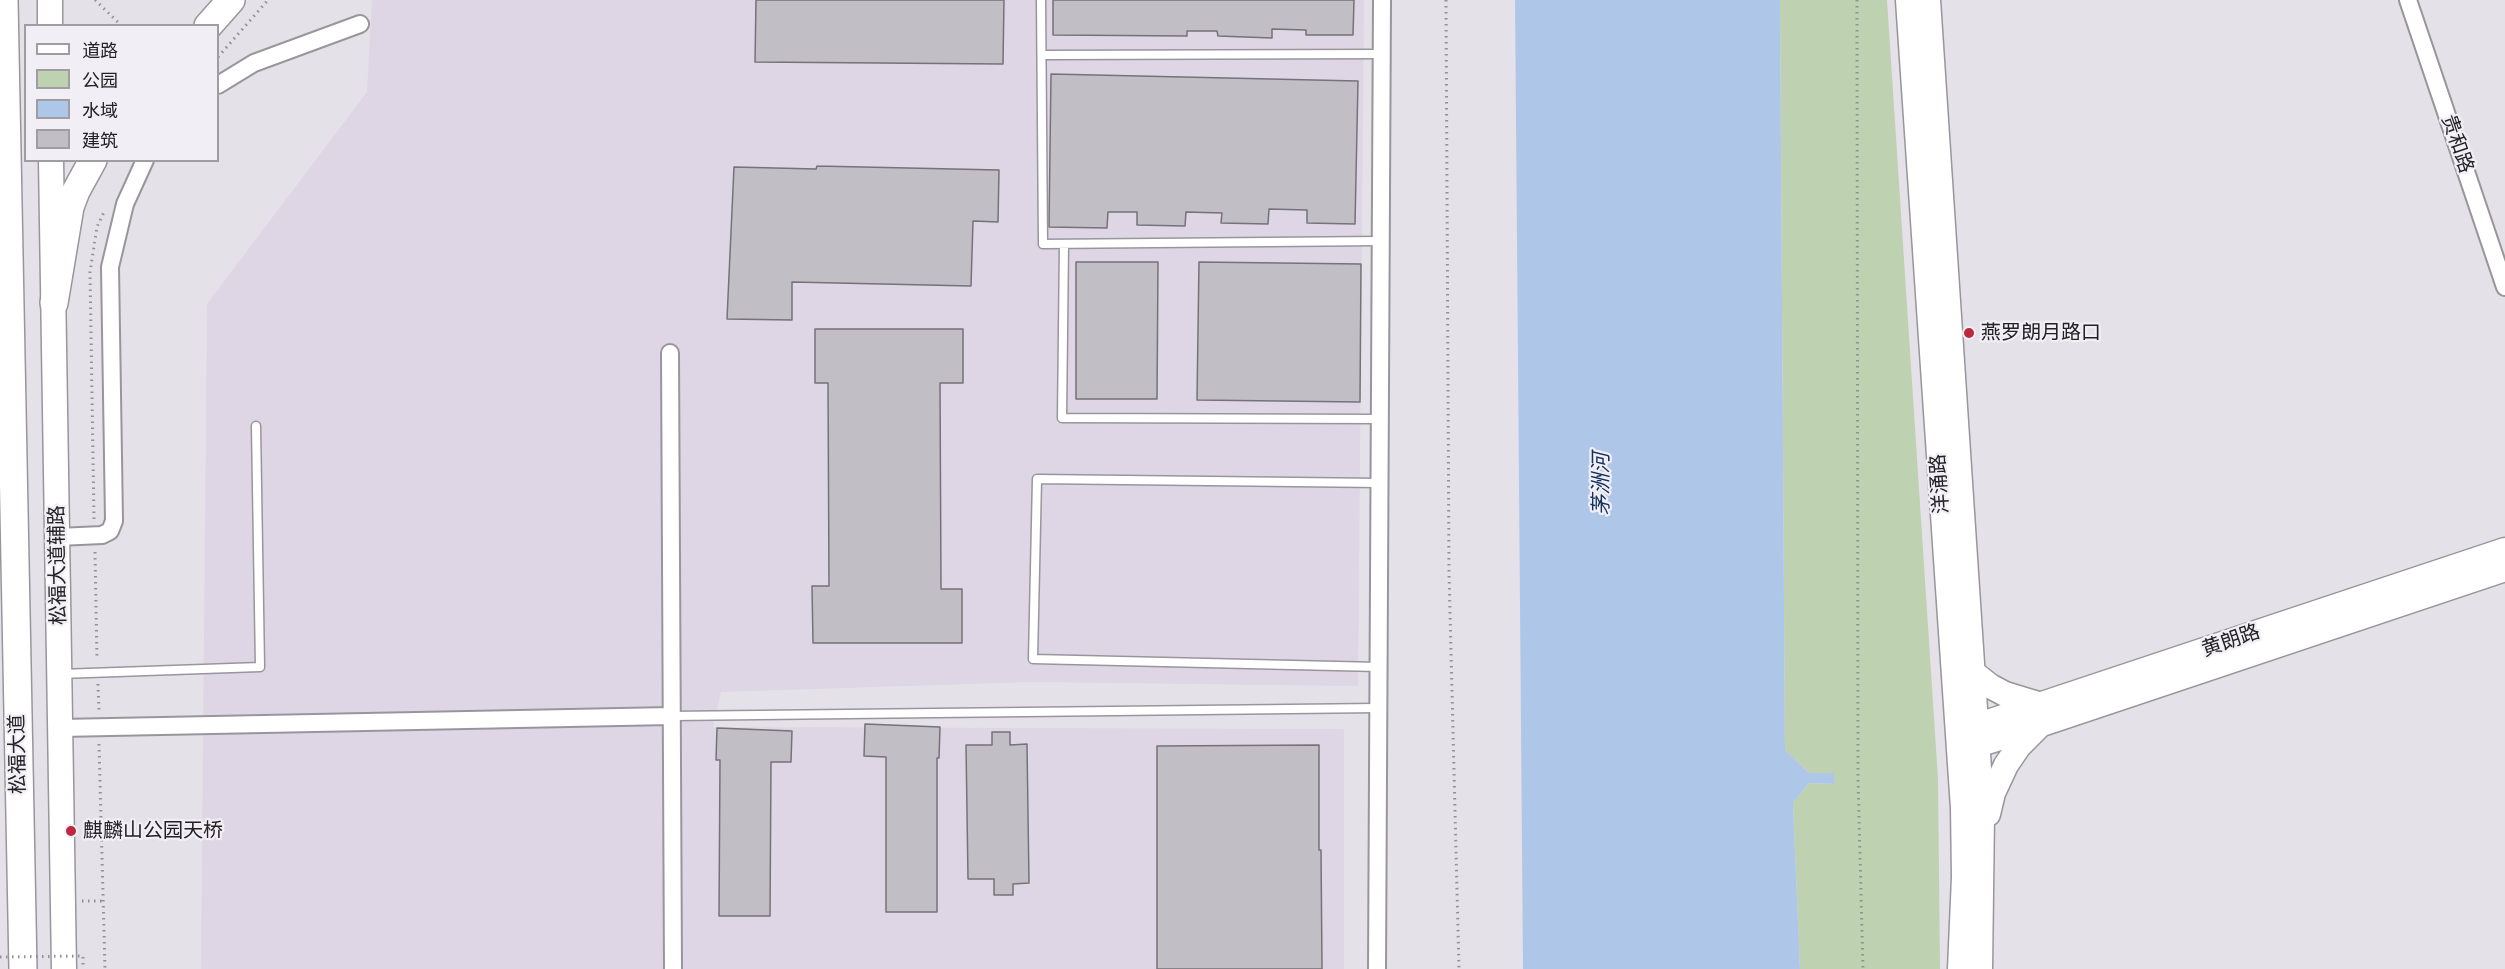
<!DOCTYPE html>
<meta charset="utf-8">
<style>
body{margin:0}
#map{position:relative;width:2505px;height:969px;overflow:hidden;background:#e5e1e8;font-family:Cabin,"Noto Sans SC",sans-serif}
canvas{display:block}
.legend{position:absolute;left:24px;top:24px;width:195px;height:138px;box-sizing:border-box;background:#f2eef6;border:2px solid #9f9ca2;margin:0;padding:8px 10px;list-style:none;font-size:18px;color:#222123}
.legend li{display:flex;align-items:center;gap:12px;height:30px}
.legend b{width:30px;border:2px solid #9f9ca2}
</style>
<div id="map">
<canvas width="2505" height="969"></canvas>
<ul class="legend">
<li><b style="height:8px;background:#fff"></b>道路</li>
<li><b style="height:16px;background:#bed1b0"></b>公园</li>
<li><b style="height:16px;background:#aec7e8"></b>水域</li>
<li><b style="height:16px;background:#c2bec5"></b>建筑</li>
</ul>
</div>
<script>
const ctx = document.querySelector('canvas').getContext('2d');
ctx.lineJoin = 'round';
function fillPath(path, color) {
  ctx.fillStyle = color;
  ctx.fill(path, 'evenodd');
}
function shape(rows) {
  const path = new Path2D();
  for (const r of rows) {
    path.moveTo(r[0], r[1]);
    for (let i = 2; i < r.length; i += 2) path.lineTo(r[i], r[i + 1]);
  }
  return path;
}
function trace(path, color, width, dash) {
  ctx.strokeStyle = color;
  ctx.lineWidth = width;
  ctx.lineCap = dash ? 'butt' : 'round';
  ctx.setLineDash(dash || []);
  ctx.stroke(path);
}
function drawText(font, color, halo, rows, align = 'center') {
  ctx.font = font + ' Cabin,"Noto Sans SC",sans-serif';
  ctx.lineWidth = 4.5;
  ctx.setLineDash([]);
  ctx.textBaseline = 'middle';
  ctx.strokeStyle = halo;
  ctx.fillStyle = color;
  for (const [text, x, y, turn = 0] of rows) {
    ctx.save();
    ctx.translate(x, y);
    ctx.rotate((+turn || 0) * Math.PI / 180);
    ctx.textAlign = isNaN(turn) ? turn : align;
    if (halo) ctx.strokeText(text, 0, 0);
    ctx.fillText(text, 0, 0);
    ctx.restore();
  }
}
const built = shape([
 [372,0,1364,0,1358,686,1031,682,721,692,713,727,1344,729,1344,969,201,969,207,304,367,92]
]);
const green = shape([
 [1780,0,1887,0,1938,779,1940,969,1800,969,1793,803,1809,783,1834,784,1809,773,1785,750]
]);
const water = shape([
 [1515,0,1780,0,1785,750,1809,773,1834,773,1834,784,1809,783,1793,803,1800,969,1523,969]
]);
const building = shape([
 [756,0,1004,0,1003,64,755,62,756,0],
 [1053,0,1354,0,1353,35,1306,35,1306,30,1272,29,1272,38,1218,36,1217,31,1187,31,1187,36,1053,35,1053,0],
 [1051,74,1358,81,1355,224,1307,223,1307,210,1269,209,1268,224,1221,223,1222,213,1186,212,1185,226,1137,225,1137,212,1108,212,1107,228,1049,227,1051,74],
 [817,166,999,170,998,222,973,221,971,286,792,282,792,320,727,319,734,167,816,169,817,166],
 [1076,262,1158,262,1157,399,1076,399,1076,262],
 [1199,262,1361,264,1360,402,1197,400,1199,262],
 [815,329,963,329,963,383,940,383,941,589,962,589,962,643,813,643,812,586,829,586,828,383,815,383,815,329],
 [865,724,940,727,939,758,937,758,937,912,886,912,886,757,864,756,865,724],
 [717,728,792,731,791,762,771,762,770,916,719,916,720,760,716,760,717,728],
 [992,732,1010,732,1010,745,1027,744,1029,883,1013,884,1013,895,994,895,994,879,968,879,966,745,992,745,992,732],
 [1319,745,1319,850,1321,850,1322,969,1157,969,1157,746,1319,745]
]);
const path = shape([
 [95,0,122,26],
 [1446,0,1449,572,1459,969],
 [1857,0,1858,779,1863,969],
 [218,57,268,0],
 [94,519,90,272,97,227,104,212],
 [95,552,97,660],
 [98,684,99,711],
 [99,744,105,969],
 [82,901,103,901]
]);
const lane = shape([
 [1041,0,1043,244,1381,241],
 [1042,55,1382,54],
 [1064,244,1062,418,1380,419],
 [1379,667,1033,659,1037,479,1380,483],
 [60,674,260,667,256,426],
 [671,716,1378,708]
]);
const street = shape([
 [2408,0,2505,287],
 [218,85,254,63,360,24],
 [670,353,673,969],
 [58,537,102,535,110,531,114,521,110,267,125,204,145,160],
 [60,728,671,716],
 [1377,969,1382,0]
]);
const secondary = shape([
 [50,0,50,26],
 [1908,0,1963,808,1964,877,1960,969],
 [1928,0,1982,814,1980,969],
 [51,160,64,969],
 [1971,671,1990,686,2005,694,2041,705],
 [1961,731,2505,550],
 [1963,745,1977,745,2006,736,2505,569],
 [1988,814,1993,793,2006,765,2019,746,2038,727]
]);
const primary = shape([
 [4,0,23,969],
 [208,26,231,0],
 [54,303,70,207,76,191,93,160]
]);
const pathBridge = shape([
 [0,957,83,956,83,969]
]);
const markers = [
 [1969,333,6,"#ba293d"],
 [71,831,6,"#ba293d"]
];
const streetNames = [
 ["贵和路",2457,144,71],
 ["洋涌路",1940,484,-94],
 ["松福大道辅路",58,565,-91],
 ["黄朗路",2231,641,-19],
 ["松福大道",18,754,-91]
];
const poiNames = [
 ["燕罗朗月路口",1981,333],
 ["麒麟山公园天桥",83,831]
];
const waterNames = [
 ["茅洲河",1602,484,-90]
];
fillPath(built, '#ded6e4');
fillPath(green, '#bed1b0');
fillPath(water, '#aec7e8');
fillPath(building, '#c2bec5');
trace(building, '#767279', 1.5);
trace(lane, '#99959d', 11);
trace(street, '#99959d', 20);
trace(secondary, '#99959d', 27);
trace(primary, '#99959d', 30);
trace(path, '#939095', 3, [1.5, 4.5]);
trace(lane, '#fff', 8);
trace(street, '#fff', 16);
trace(secondary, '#fff', 24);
trace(primary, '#fff', 27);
trace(pathBridge, '#939095', 3, [1.5, 4.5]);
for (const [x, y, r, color] of markers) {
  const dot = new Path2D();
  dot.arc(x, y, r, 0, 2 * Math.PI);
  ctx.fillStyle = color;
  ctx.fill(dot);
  trace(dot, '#f2eef6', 2);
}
drawText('20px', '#222123', '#f2eef6', streetNames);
drawText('20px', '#222123', '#f2eef6', poiNames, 'left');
drawText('italic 21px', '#11325b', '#f2eef6', waterNames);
</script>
